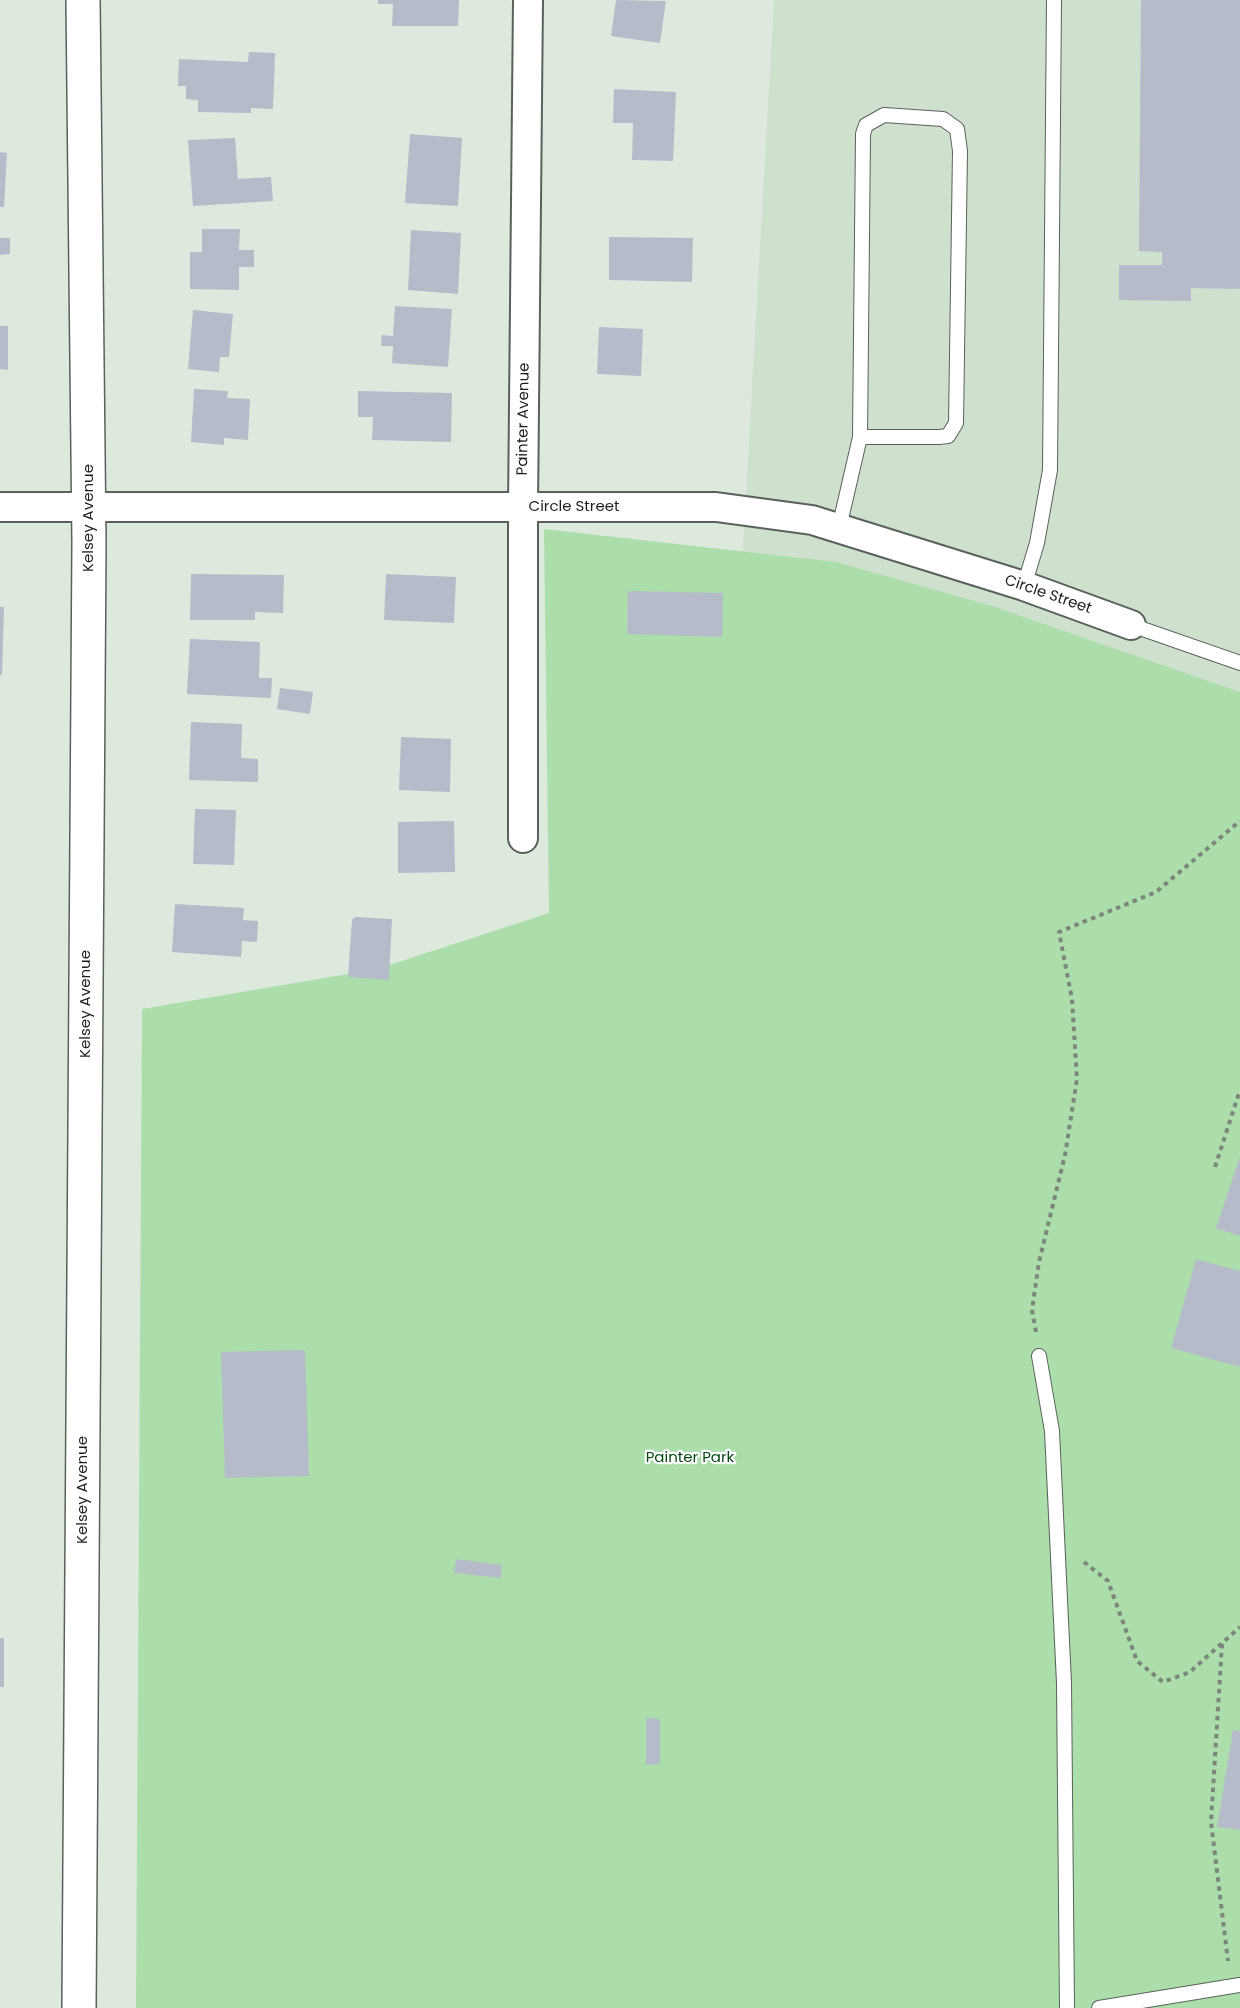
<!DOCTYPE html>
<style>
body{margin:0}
canvas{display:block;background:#dee9de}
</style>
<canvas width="1240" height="2008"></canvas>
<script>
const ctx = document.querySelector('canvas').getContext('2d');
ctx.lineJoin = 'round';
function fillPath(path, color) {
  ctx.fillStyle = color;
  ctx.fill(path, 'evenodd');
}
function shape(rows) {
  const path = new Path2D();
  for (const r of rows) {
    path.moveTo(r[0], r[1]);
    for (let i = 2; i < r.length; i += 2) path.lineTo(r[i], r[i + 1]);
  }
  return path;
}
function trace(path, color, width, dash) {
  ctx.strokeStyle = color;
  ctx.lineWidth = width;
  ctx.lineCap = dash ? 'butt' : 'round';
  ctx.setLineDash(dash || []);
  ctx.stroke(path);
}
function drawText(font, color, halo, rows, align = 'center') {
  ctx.font = font + ' Poppins,sans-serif';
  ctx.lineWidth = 4.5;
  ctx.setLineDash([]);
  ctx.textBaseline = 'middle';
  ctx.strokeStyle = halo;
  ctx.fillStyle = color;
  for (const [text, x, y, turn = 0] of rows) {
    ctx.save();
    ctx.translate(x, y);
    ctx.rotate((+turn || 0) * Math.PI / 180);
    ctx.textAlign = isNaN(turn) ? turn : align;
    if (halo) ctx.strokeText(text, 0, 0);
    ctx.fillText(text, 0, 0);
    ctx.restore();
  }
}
const built = shape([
 [774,0,1240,0,1240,750,736,671]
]);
const green = shape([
 [544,529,836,562,992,606,1240,692,1240,2008,136,2008,142,1009,377,969,549,913]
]);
const building = shape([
 [378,0,459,0,458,26,392,26,393,4,378,4],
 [616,0,666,1,660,43,611,36],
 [1141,0,1240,0,1240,289,1191,288,1191,301,1119,300,1119,265,1162,265,1162,252,1139,251],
 [249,52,275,53,273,109,251,108,251,113,198,112,198,100,186,99,186,86,178,86,179,59,248,62],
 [614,89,676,92,673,161,632,160,633,123,613,123],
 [410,134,462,138,458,206,405,203],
 [235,138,238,179,271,177,273,201,193,206,188,140],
 [0,152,7,153,4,207,0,207],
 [202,229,240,229,239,250,254,250,254,267,239,267,239,290,190,289,190,252,202,252],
 [411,230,461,233,458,294,408,290],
 [609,237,693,238,692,282,609,280],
 [0,238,10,238,10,254,0,255],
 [395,306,452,309,448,367,392,363,393,346,381,346,382,335,393,336],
 [193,310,233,314,229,357,220,357,219,372,188,369],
 [0,326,8,326,8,370,0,369],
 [599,327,643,329,641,376,597,374],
 [194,389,228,391,227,398,250,399,248,440,224,438,224,445,191,442],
 [358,391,452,393,451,442,372,440,373,417,358,417],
 [191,574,284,575,283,613,255,612,255,620,190,620],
 [386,574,456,577,454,623,384,620],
 [628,591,723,593,722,637,627,634],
 [0,607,4,607,2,675,0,675],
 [190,639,260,642,259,678,272,678,271,698,187,694],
 [280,688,313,692,310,714,277,709],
 [191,722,242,724,241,758,258,759,258,782,189,780],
 [401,737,451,739,450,792,399,790],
 [195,809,236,810,234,865,193,864],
 [454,821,455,872,398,873,398,822],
 [175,904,244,908,243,920,258,921,257,942,242,941,241,957,172,952],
 [355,917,392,919,389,980,348,977,352,920],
 [1240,1157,1240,1236,1216,1228],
 [1196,1259,1240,1271,1240,1367,1171,1348],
 [305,1350,309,1476,225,1478,221,1352],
 [456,1559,502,1565,501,1578,454,1573],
 [0,1638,4,1638,4,1687,0,1687],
 [646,1718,660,1719,660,1764,646,1765],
 [1233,1730,1240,1731,1240,1830,1217,1827]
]);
const path = shape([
 [1215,1167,1240,1090],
 [1036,1332,1032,1310,1039,1262,1065,1155,1077,1079,1072,999,1059,932,1156,892,1240,821],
 [1084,1562,1108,1581,1137,1661,1163,1682,1190,1672,1240,1627],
 [1222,1644,1211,1822,1228,1961]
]);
const lane = shape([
 [839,528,860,437,863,134,866,125,884,115,943,119,957,129,960,151,956,423,948,436,939,437,860,437],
 [1024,586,1037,543,1050,470,1054,0],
 [1131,625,1240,663],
 [1039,1356,1052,1431,1064,1683,1067,2008],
 [1099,2008,1240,1985]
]);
const street = shape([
 [0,507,716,507,812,520,1024,586,1131,625],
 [523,838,523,507,528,0]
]);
const secondary = shape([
 [79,2008,89,542,83,0]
]);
const streetNames = [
 ["Painter Avenue",524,419,-89],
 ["Circle Street",574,507],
 ["Kelsey Avenue",89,518,-90],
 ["Circle Street",1048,595,19],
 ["Kelsey Avenue",86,1004,-90],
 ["Kelsey Avenue",83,1490,-90]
];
const parkNames = [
 ["Painter Park",690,1458]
];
fillPath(built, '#cfe0cf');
fillPath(green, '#abdeab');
fillPath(building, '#b5bbc8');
trace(lane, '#596259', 16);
trace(street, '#596259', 32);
trace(secondary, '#596259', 36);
trace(path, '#7d857d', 4, [4.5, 4.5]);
trace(lane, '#fff', 14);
trace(street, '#fff', 28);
trace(secondary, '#fff', 33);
drawText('15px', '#1b1f1b', '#fff', streetNames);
drawText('15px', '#064811', '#fff', parkNames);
</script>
